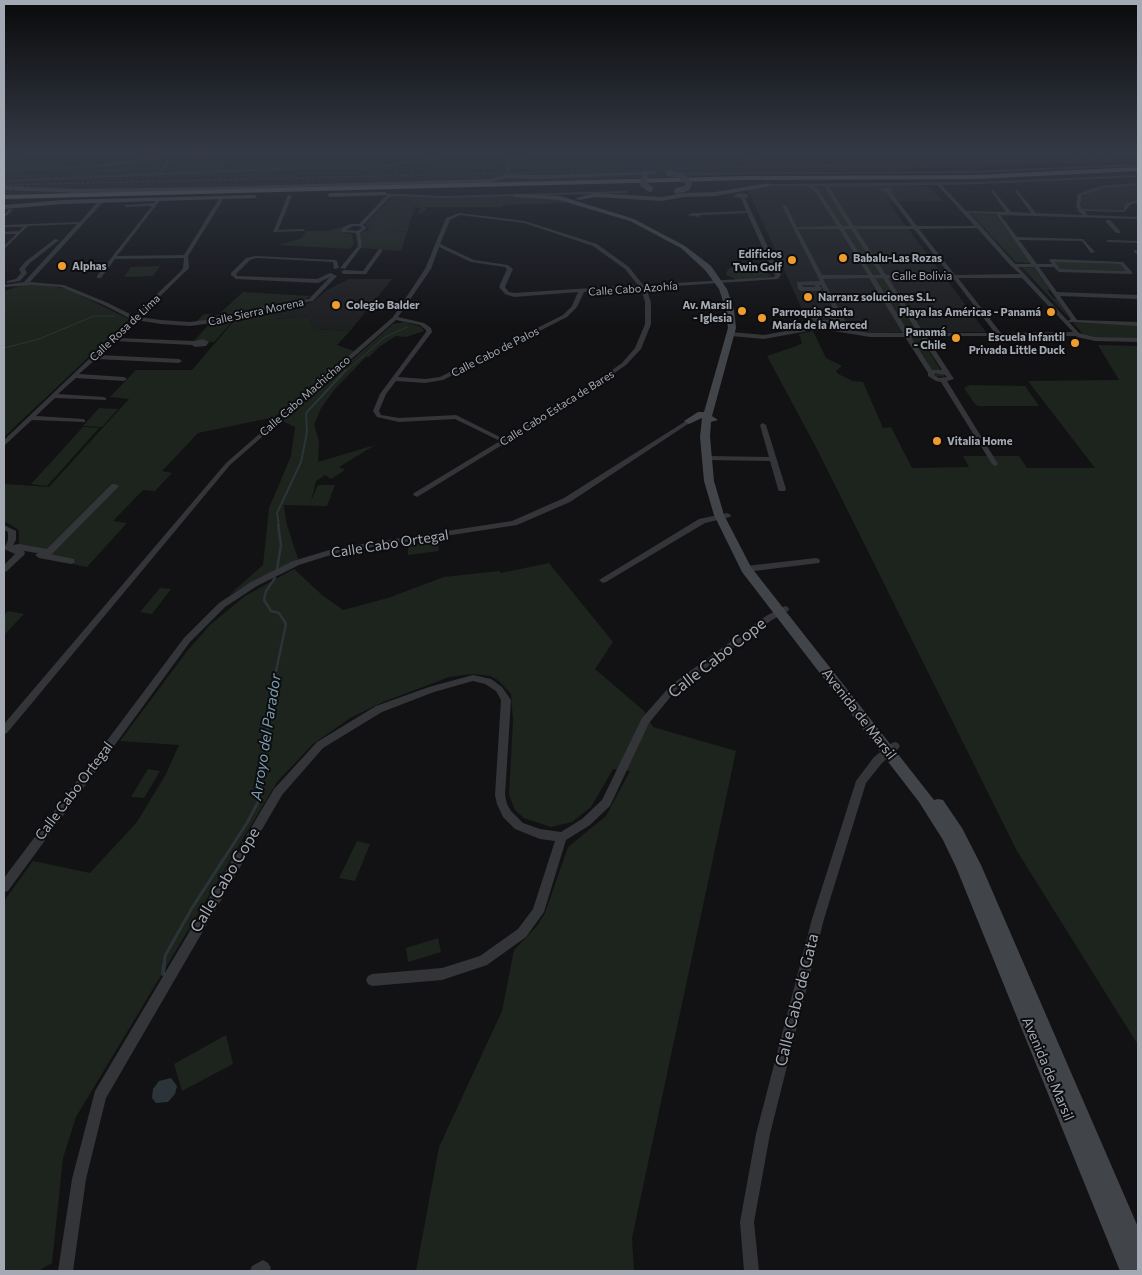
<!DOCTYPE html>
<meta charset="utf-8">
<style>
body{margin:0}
#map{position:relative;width:1142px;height:1275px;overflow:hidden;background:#121214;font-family:Commissioner,sans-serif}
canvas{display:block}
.frame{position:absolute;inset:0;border:5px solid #a4aab4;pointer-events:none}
</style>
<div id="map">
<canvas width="1142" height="1275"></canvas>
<div class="frame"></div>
</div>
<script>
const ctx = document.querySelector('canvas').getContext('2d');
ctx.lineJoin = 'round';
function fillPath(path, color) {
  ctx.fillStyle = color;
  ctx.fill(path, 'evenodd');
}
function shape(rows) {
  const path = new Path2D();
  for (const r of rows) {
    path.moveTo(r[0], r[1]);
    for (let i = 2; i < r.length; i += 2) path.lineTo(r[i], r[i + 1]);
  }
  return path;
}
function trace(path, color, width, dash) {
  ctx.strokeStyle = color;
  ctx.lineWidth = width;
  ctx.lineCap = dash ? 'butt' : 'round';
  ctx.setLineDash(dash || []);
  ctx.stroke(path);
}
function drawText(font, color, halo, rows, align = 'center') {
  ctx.font = font + ' Commissioner,sans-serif';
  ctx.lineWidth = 4;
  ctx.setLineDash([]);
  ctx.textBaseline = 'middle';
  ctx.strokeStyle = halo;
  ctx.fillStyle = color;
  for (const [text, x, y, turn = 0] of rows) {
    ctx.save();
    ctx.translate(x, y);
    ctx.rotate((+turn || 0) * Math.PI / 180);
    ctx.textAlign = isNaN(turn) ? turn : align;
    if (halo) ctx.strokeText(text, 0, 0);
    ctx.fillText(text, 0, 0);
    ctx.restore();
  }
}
const built = shape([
 [1138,185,1138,200,1128,202,1121,210,1084,209,1080,204,1081,198,1092,191,1107,187],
 [746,186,929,186,943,201,888,202,986,332,870,333,810,327],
 [390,199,417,201,407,232,369,229,365,224],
 [349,279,392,279,350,331,317,329,311,324,308,316,276,319,274,313,297,308,314,301,327,290]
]);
const green = shape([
 [4,150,1138,150,1138,161,4,200],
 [821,185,825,186,945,377,935,376,817,186],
 [392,196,519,196,552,197,570,203,503,205,502,207,424,207,427,208,422,213,417,213,421,208,415,207,417,201,390,199],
 [973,213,996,215,1031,263,1016,262,971,214],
 [378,221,398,222,391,231,407,232,401,251,360,248,362,245,359,233,370,229],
 [341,227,344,233,352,234,354,244,350,249,278,245,302,238,306,231,327,231],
 [1054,261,1120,264,1127,271,1060,269],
 [160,266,153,276,124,277,131,267],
 [748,266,762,270,771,275,765,279,738,280,726,275,728,269,733,267],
 [1022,267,1034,268,1050,290,1047,290,1053,298,1057,299,1071,320],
 [23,285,46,285,67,289,129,319,4,437,4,291],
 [243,292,311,296,304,300,271,304,221,318,196,322,204,314,218,315],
 [274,313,277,319,309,316,311,324,317,329,350,331,337,345,354,351,275,417,198,433,162,471,172,473,155,491,143,490,113,521,127,523,87,567,72,564,76,560,17,550,19,547,19,530,4,521,4,484,49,487,129,399,110,397,136,370,192,370,234,321],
 [227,320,233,321,214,342,194,341,210,323],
 [405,322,421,327,424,331,406,337,396,336,379,347,369,357,366,357,335,389,321,408,314,425,319,441,318,462,375,445,339,467,345,470,331,479,325,475,316,481,311,501,318,485,335,485,327,506,284,505,286,522,298,559,229,595,263,565,269,508,291,456,295,427,282,421,393,324],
 [1073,323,1138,325,1138,339,1095,337,1083,334],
 [813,331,826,358,842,366,836,371,838,374,853,381,863,382,883,428,891,427,912,468,969,467,963,456,1019,456,1027,468,1095,468,1028,381,1119,380,1098,345,1138,346,1138,1045,1017,851,818,451,767,356,797,346,802,343,799,334],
 [970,385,1025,386,1039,406,978,406,975,404,964,388],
 [99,408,118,409,102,427,83,426],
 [83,427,99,428,47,486,31,484],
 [438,541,439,551,408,555,408,545],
 [549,563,613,642,595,669,644,711,653,727,736,751,632,1238,634,1271,416,1271,439,1147,502,1011,514,950,537,926,545,913,568,847,606,816,630,771,613,769,591,807,572,822,551,827,524,818,515,810,509,795,513,720,511,694,498,680,490,676,473,674,449,677,383,702,350,718,313,744,277,782,76,1117,63,1158,52,1263,38,1271,4,1271,4,901,33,861,90,873,137,822,166,774,179,745,120,741,188,650,210,625,245,596,294,569,322,595,343,610,388,598,444,577,499,571,501,573],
 [160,588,171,589,152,614,140,612],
 [8,611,24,614,4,635,4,615],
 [148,769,160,771,144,798,131,797],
 [357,841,370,844,355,881,339,878],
 [438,938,441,952,408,962,406,948],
 [226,1035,233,1064,182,1091,174,1064]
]);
const water = shape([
 [171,1078,177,1086,175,1094,168,1102,156,1103,152,1098,153,1089,159,1081]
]);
const streamFar4 = shape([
 [4,348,39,339,94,316,114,316],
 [345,372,385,337,407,327]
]);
const streamFar3 = shape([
 [279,526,277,513,301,462,307,432,306,413,346,370]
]);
const streamFar2 = shape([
 [277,569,281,545,278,525],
 [269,721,275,676,286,624,279,613,271,611,264,600,266,591,275,578]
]);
const streamFar1 = shape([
 [164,967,165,956,192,908,247,823,259,800,269,720]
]);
const stream = shape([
 [163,974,164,965]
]);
const street = shape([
 [117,150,124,150,107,157,4,159,4,157,106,155,117,150],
 [231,150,235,150,234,153,376,151,232,155,220,170,302,167,367,167,487,150,501,150,500,153,503,157,729,153,748,157,998,150,1062,150,748,159,729,155,505,159,509,161,510,170,508,171,506,170,505,162,503,162,497,152,493,152,492,154,490,152,367,169,302,169,4,182,4,180,157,173,171,157,100,167,4,171,4,169,100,165,175,153,230,153,231,150],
 [228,155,216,171,162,173,175,156,228,155],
 [1138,164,1138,166,973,173,672,175,670,174,672,173,973,171,1138,164],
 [127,169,128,171,95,172,93,171,127,169],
 [1138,175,1138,177,982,184,942,185,966,211,1006,212,991,191,993,190,1011,212,1031,213,1015,191,1017,190,1036,213,1083,215,1078,211,1076,205,1078,194,1101,186,1138,183,1138,185,1102,188,1082,196,1080,205,1083,209,1123,210,1126,203,1138,200,1138,202,1130,205,1124,212,1085,211,1087,215,1138,217,1138,219,1000,215,1017,237,1083,239,1095,252,1091,253,1082,241,1019,240,1037,264,1052,264,1049,260,1051,259,1123,262,1132,272,1132,274,1059,272,1054,267,1039,267,1057,292,1138,295,1138,299,1060,296,1077,320,1138,322,1138,326,1069,322,1079,333,1095,337,1138,338,1138,342,1095,341,1077,337,1076,336,926,336,954,379,947,381,998,464,997,465,995,466,992,464,941,382,936,381,928,376,928,373,905,337,870,337,827,330,808,331,764,339,731,336,728,334,731,332,764,335,808,327,827,326,844,329,838,318,837,318,839,322,836,324,817,324,814,322,811,316,812,315,836,314,821,285,819,285,822,289,819,291,801,291,798,289,797,282,820,281,782,206,786,205,797,227,837,226,815,191,807,186,769,186,768,184,982,182,1138,175],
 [937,185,975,226,917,226,890,191,892,190,892,188,880,188,879,190,886,192,912,226,854,226,829,187,937,185],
 [813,186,825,186,826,190,849,226,842,226,818,189,813,186],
 [969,213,996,214,1031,264,1015,264,969,213],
 [977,228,1011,266,1020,274,955,275,919,229,977,228],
 [798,229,839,229,868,275,822,275,798,229],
 [844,229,851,229,881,275,873,275,844,229],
 [856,229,914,229,950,275,886,275,856,229],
 [1055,262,1120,264,1126,271,1060,269,1055,262],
 [1018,267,1034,267,1071,319,1068,321,1018,267],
 [869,278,903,333,870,333,850,330,823,279,869,278],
 [875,278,883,278,918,333,909,333,875,278],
 [888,278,953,278,995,333,924,333,888,278],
 [958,278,1022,278,1073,332,1001,333,958,278],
 [802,285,814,285,816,287,803,287,802,285],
 [818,318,831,318,832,320,819,320,818,318],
 [920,336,942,370,932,370,911,337,920,336],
 [935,373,945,375,947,377,939,378,934,375,935,373],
 [627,191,628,193,441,198,398,196,390,197,363,225,367,228,360,233,362,246,345,269,340,268,358,246,356,233,342,232,342,228,350,224,359,224,387,195,383,195,383,193,441,196,627,191],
 [353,226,359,226,362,228,357,231,346,230,353,226],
 [739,193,747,194,749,197,745,198,781,275,778,279,646,288,651,302,651,324,641,349,626,365,579,398,417,497,413,495,414,493,500,441,455,419,399,422,377,417,373,411,380,394,426,332,426,330,420,325,396,320,230,465,7,733,4,734,4,724,226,463,393,317,425,269,446,218,459,213,525,221,597,244,629,267,643,285,774,277,775,275,747,213,701,215,699,217,687,215,693,213,746,211,741,198,732,197,739,193],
 [460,215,524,223,593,246,625,269,638,285,514,293,509,292,505,287,513,269,508,265,474,260,440,244,450,220,460,215],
 [439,247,471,262,505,267,507,269,499,287,505,294,514,297,578,292,572,306,563,315,440,377,425,379,398,377,432,332,431,328,424,323,398,317,431,269,439,247],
 [641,288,645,302,645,324,635,348,622,363,575,396,504,439,456,415,399,418,381,415,379,411,386,394,396,381,425,383,443,380,567,317,577,307,584,292,641,288],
 [288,195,292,196,278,230,303,229,305,230,303,231,273,232,288,195],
 [220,197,224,198,188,256,189,268,139,317,161,320,190,322,220,318,268,305,309,299,330,277,318,283,236,279,231,275,231,273,246,258,256,256,335,260,337,261,339,268,334,269,333,262,256,258,250,260,236,274,237,276,317,279,330,273,337,276,313,301,268,309,220,322,190,326,161,324,136,320,118,338,194,341,203,339,209,342,206,346,195,347,192,345,114,341,99,355,179,359,182,361,179,363,96,359,79,374,124,377,127,379,124,381,76,378,58,394,104,397,106,398,106,400,55,398,36,416,83,419,85,420,85,422,32,420,6,444,4,445,4,440,131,319,104,305,61,287,32,285,4,287,4,285,24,282,77,224,28,226,4,249,4,246,16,234,4,234,4,232,19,231,23,227,4,227,4,225,80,222,99,200,103,200,103,202,30,282,64,285,108,303,134,316,180,272,183,268,184,258,115,259,101,278,97,278,97,276,152,206,126,207,124,205,154,203,157,198,161,199,117,256,184,255,220,197],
 [9,209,13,210,4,218,4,215,9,209],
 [1106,220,1110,220,1120,231,1120,233,1116,233,1106,222,1106,220],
 [55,239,59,240,30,263,25,269,27,273,20,281,7,283,7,281,16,279,21,273,19,269,26,261,55,239],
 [1109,240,1138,241,1138,243,1107,242,1107,240,1109,240],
 [379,249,383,250,366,274,344,274,341,272,344,270,363,271,379,249],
 [1134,250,1138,251,1138,254,1134,252,1134,250],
 [689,419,692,421,691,422,570,502,517,525,340,552,299,565,257,586,225,607,190,642,8,891,4,892,4,878,184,638,219,603,251,582,293,561,336,548,512,521,564,498,689,419],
 [763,423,766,425,786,489,785,491,779,491,778,489,770,461,706,460,703,458,706,456,769,457,760,425,763,423],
 [112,484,115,484,119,486,52,554,50,554,74,559,75,561,74,563,71,564,39,558,35,555,38,553,19,550,24,551,25,553,24,555,7,571,4,572,4,565,15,554,4,549,8,540,8,532,4,530,4,525,16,531,16,540,13,545,19,544,47,549,112,484],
 [727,513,731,515,730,517,705,523,606,582,603,583,599,580,699,519,727,513],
 [816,558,819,559,820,561,819,563,746,572,742,569,746,566,816,558],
 [785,606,788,607,789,609,788,611,772,620,677,689,649,723,610,806,590,825,566,840,544,912,526,937,487,965,442,980,372,986,368,984,366,980,368,976,372,974,442,968,480,956,518,929,533,909,555,841,540,839,515,829,503,817,497,804,495,795,501,700,496,691,485,684,473,681,434,692,382,712,323,748,282,795,106,1098,86,1179,73,1271,58,1271,72,1179,95,1091,274,789,317,742,376,706,429,687,473,675,491,679,502,687,511,700,505,795,507,804,511,811,523,823,540,829,561,832,582,819,602,800,642,718,671,685,766,616,785,606],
 [895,742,898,743,900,746,898,749,882,763,866,783,824,919,770,1134,754,1222,759,1271,744,1271,740,1222,756,1134,812,919,856,781,874,757,892,743,895,742],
 [263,1260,268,1263,271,1268,269,1271,250,1271,252,1266,263,1260]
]);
const secondary = shape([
 [656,171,658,174,542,179,507,178,490,183,212,191,78,193,4,190,4,186,78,189,212,187,490,179,507,174,542,175,656,171],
 [769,183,771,186,715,196,684,197,662,201,595,197,579,200,576,198,595,193,662,197,684,193,715,192,769,183],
 [385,192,387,195,330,197,327,195,330,193,385,192],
 [512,194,560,196,634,219,685,246,711,266,727,289,734,310,736,328,712,416,718,420,711,422,710,437,714,481,724,515,751,567,934,800,938,799,943,800,962,828,981,865,1138,1227,1138,1271,1120,1271,956,867,943,840,919,802,742,572,714,515,704,481,700,437,702,418,689,424,684,421,698,412,704,412,728,328,726,310,719,289,705,270,681,248,630,221,559,200,514,197,512,194],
 [255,195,257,198,63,204,4,209,4,205,63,200,255,195]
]);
const highway = shape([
 [1138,167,1138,171,976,179,748,180,4,199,4,195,748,176,976,175,1138,167]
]);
const rail = shape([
 [1055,153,1092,150],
 [4,185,1138,158]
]);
const secondaryBridge = shape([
 [669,173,681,176,689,183,687,188,677,191],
 [645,177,643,184,650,189]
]);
const markers = [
 [843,258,5,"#ef9c2f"],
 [792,260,5,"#ef9c2f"],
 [62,266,5,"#ef9c2f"],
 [808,297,5,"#ef9c2f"],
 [336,305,5,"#ef9c2f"],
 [742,311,5,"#ef9c2f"],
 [1051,312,5,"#ef9c2f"],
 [762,318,5,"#ef9c2f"],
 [956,338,5,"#ef9c2f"],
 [1075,343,5,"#ef9c2f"],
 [937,441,5,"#ef9c2f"]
];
const farPoinames = [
 ["Edificios",782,254,"right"],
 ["Twin Golf",782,267,"right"],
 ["Babalu-Las Rozas",853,258],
 ["Alphas",72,266],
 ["Narranz soluciones S.L.",818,297],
 ["Colegio Balder",346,305],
 ["Av. Marsil",732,305,"right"],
 ["- Iglesia",732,318,"right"],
 ["Parroquia Santa",772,312],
 ["María de la Merced",772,325],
 ["Playa las Américas - Panamá",1041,312,"right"],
 ["Panamá",946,332,"right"],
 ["- Chile",946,345,"right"],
 ["Escuela Infantil",1065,337,"right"],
 ["Privada Little Duck",1065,350,"right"],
 ["Vitalia Home",947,441]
];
const farStreetnames = [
 ["Calle Bolivia",922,276],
 ["Calle Cabo Azohía",633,289,-4],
 ["Calle Sierra Morena",256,312,-12],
 ["Calle Rosa de Lima",125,328,-43],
 ["Calle Cabo de Palos",495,352,-27],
 ["Calle Cabo Machichaco",305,396,-41],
 ["Calle Cabo Estaca de Bares",557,408,-32]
];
const streetNames = [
 ["Calle Cabo Ortegal",390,544,-9],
 ["Avenida de Marsil",859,714,52],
 ["Calle Cabo Ortegal",74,791,-53],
 ["Avenida de Marsil",1048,1069,67]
];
const waterNames = [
 ["Arroyo del Parador",266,737,-81]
];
const nearStreetnames = [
 ["Calle Cabo Cope",717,658,-38],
 ["Calle Cabo Cope",225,880,-59],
 ["Calle Cabo de Gata",797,1000,-76]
];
fillPath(built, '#1e1f21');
fillPath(green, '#1d241d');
fillPath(water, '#2b3439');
trace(streamFar4, '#2b3439', 1);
trace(streamFar3, '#2b3439', 2);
trace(streamFar2, '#2b3439', 2.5);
trace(streamFar1, '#2b3439', 3);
trace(stream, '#2b3439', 4);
fillPath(street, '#333539');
fillPath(secondary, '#414449');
fillPath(highway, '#5f636a');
trace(rail, '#484b50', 1, [3, 2.5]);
trace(secondaryBridge, '#414449', 6);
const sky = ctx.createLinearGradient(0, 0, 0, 329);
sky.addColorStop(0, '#0a0a0b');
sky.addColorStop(0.46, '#333945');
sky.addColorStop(1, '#33394500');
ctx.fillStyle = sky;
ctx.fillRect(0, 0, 1142, 329);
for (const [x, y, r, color] of markers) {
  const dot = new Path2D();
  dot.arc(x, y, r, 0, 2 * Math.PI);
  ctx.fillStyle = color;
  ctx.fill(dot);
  trace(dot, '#0d0d0f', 2);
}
drawText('bold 11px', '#a4aab4', '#0d0d0f', farPoinames, 'left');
drawText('11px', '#a4aab4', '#0d0d0f', farStreetnames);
drawText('14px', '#a4aab4', '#0d0d0f', streetNames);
drawText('italic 15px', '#7b9caf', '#0d0d0f', waterNames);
drawText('16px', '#a4aab4', '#0d0d0f', nearStreetnames);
</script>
